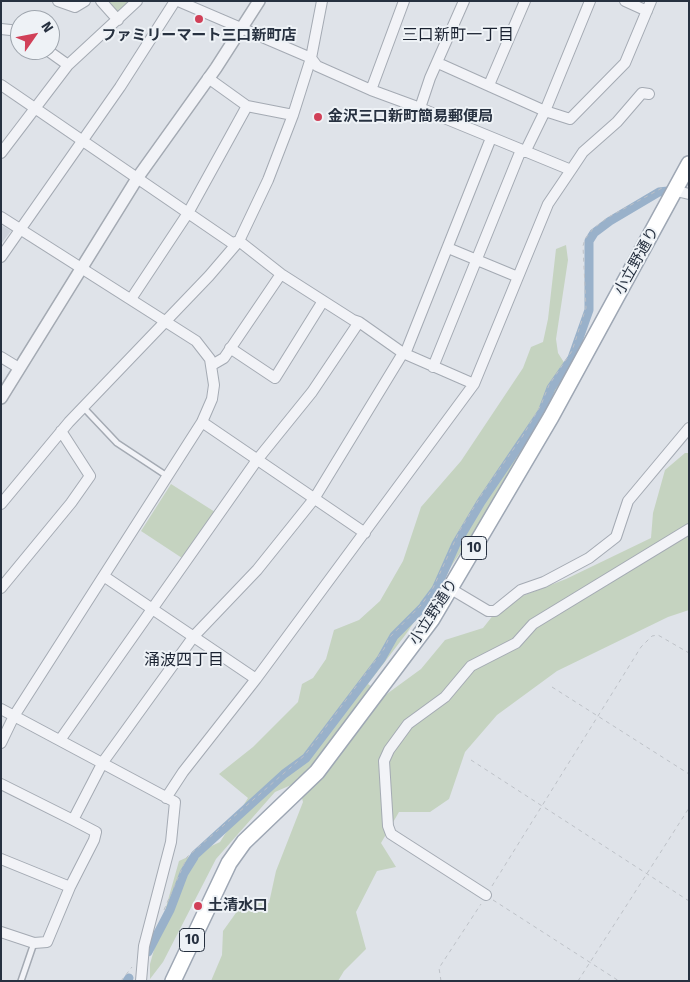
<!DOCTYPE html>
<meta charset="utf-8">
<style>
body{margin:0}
#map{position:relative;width:690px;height:982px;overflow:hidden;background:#dfe3e9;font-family:"Fira Sans",sans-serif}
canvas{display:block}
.frame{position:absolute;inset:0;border:2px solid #273140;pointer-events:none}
.north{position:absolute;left:10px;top:10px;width:50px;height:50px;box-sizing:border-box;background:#eef2f6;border:1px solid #9ea5ad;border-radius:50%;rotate:57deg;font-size:14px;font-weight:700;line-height:20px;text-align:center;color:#273140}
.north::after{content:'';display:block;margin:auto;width:18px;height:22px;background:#d14058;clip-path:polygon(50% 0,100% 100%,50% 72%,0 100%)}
</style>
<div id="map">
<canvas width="690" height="982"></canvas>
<div class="frame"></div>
<div class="north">N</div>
</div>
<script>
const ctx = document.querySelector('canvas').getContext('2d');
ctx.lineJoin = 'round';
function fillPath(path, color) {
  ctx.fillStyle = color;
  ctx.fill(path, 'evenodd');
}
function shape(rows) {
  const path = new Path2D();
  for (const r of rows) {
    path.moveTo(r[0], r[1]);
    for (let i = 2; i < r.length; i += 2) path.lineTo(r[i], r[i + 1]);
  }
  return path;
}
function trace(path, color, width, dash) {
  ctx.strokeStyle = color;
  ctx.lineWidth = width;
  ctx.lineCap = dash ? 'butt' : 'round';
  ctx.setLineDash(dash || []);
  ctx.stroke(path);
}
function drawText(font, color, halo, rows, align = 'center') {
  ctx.font = font + ' "Fira Sans","Noto Sans JP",sans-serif';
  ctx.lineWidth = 4;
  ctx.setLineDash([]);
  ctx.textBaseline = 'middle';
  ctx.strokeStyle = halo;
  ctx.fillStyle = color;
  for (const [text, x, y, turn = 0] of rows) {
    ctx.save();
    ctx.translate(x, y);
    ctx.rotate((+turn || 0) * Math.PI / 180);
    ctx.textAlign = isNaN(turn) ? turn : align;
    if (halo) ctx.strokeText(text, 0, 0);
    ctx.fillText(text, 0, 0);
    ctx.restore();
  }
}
const built = shape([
 [1,225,11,231,1,244]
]);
const green = shape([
 [107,1,131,1,119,12,115,11],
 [566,245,568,260,556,339,558,353,570,372,476,529,406,634,368,684,384,696,421,669,445,640,483,628,502,604,566,579,651,538,653,513,665,470,685,453,689,453,689,610,668,617,557,671,497,715,465,752,449,799,430,812,399,812,381,843,396,867,377,871,356,912,366,949,344,971,338,981,211,981,222,955,223,931,243,903,269,903,276,871,303,802,298,782,275,792,216,859,163,962,150,979,150,964,179,861,220,842,248,798,219,774,253,747,298,702,302,684,313,678,326,659,334,630,359,620,380,601,403,561,421,507,461,461,523,368,531,347,543,342,548,319,556,249],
 [171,484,215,512,182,558,141,531]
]);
const canal = shape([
 [424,605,436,589,456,544,481,502,542,412,551,388,572,358,589,310,589,241,594,233,610,221,659,192,668,191],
 [195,855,284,774,306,758,381,659,394,636,424,606],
 [148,952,170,910,184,873,194,857],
 [127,981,129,978]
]);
const path = shape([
 [552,687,689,774],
 [471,760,689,901],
 [492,886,641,647,652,636,658,635,689,653],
 [493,900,619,981],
 [164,910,187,857,305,755,384,649,389,638,422,604,433,588,460,530,484,491,522,437,541,405,549,385,572,351,586,308,583,246,585,239,593,229,607,218,662,188],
 [121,981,132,967],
 [441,981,439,968,481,904],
 [578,981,689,808]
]);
const service = shape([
 [83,407,117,443,167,476],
 [21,981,34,943]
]);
const minor = shape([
 [58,1,75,7,85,1],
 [101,1,118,20],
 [625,1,647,11],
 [1,29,20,31],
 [47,50,68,65],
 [438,63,545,111,570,119,625,63,651,1],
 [208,78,247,106,293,115],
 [1,85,232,243,239,241,281,274,353,320,359,322,312,392,257,460,60,740],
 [489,85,525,1],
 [371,90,404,1],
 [420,108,430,78,464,1],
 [525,152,545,111,590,1],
 [1,153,68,65,137,1],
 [571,170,583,152,617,122,642,93,649,94],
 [676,191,689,194],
 [1,217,196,341,210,359,214,385,212,399,202,422,14,716,1,743],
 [448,248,518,277],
 [1,257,120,87,175,1],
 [131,299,188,213,247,106],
 [359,322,403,353,474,384],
 [230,348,275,378,323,301],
 [405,354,491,138],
 [1,357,19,368],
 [212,365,224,358,281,274],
 [433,367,521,150],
 [202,422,365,533],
 [1,504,69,422,209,276,239,241,268,180,293,115,311,58,322,1],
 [105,577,256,679],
 [1,588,71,503,90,476,61,431],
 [451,589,488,611,495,611,521,590,544,582,589,558,616,537,628,501,689,428],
 [1,709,175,802,171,842,144,946,141,981],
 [1,784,73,820],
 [166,798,183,772,256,679,474,384,548,204,571,170,420,108,371,90,317,66,311,58,178,1],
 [1,859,70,887],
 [486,895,391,834,388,826,384,761,389,750,408,724,445,697,471,666,516,643,533,624,689,529],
 [1,932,34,943,47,942,70,887,94,840,96,832,73,820,103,762,194,636,257,570,314,499,403,353]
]);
const tertiary = shape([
 [1,398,138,177,216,68,259,1]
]);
const primary = shape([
 [173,981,229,863,244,842,317,772,432,619,551,417,689,164]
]);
const markers = [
 [199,19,5,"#d14058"],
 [318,117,5,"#d14058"],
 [198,906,5,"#d14058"]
];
const shields = [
 [474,548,25],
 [192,940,25]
];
const shieldNames = [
 ["10",474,548],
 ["10",192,940]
];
const poiNames = [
 ["ファミリーマート三口新町店",199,36,"center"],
 ["金沢三口新町簡易郵便局",328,117],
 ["土清水口",208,906]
];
const streetNames = [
 ["小立野通り",637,261,-61],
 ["小立野通り",434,612,-57]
];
const neighbourhoodNames = [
 ["三口新町一丁目",458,36],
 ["涌波四丁目",184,661]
];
fillPath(built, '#cdd2db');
fillPath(green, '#c5d3c0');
trace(canal, '#99b1ca', 9);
trace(service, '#a4aab3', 8);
trace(minor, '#a4aab3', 12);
trace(tertiary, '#a4aab3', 14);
trace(primary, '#9ea7b4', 18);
trace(path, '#bdc1c7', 1, [4, 4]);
trace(service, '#f2f3f7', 5);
trace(minor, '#f2f3f7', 10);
trace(tertiary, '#f2f3f7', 11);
trace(primary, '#fff', 15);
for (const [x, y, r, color] of markers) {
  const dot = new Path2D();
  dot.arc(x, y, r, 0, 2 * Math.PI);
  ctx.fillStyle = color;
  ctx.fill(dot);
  trace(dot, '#eef2f6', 2);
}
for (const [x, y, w] of shields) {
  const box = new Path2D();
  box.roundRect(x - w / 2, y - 11.5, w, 23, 4);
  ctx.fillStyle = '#eef2f6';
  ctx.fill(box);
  trace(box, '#273140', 1);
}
drawText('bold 14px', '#273140', null, shieldNames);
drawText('bold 15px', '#273140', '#eef2f6', poiNames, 'left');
drawText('15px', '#273140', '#eef2f6', streetNames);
drawText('16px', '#1a2231', '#eef2f6', neighbourhoodNames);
</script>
